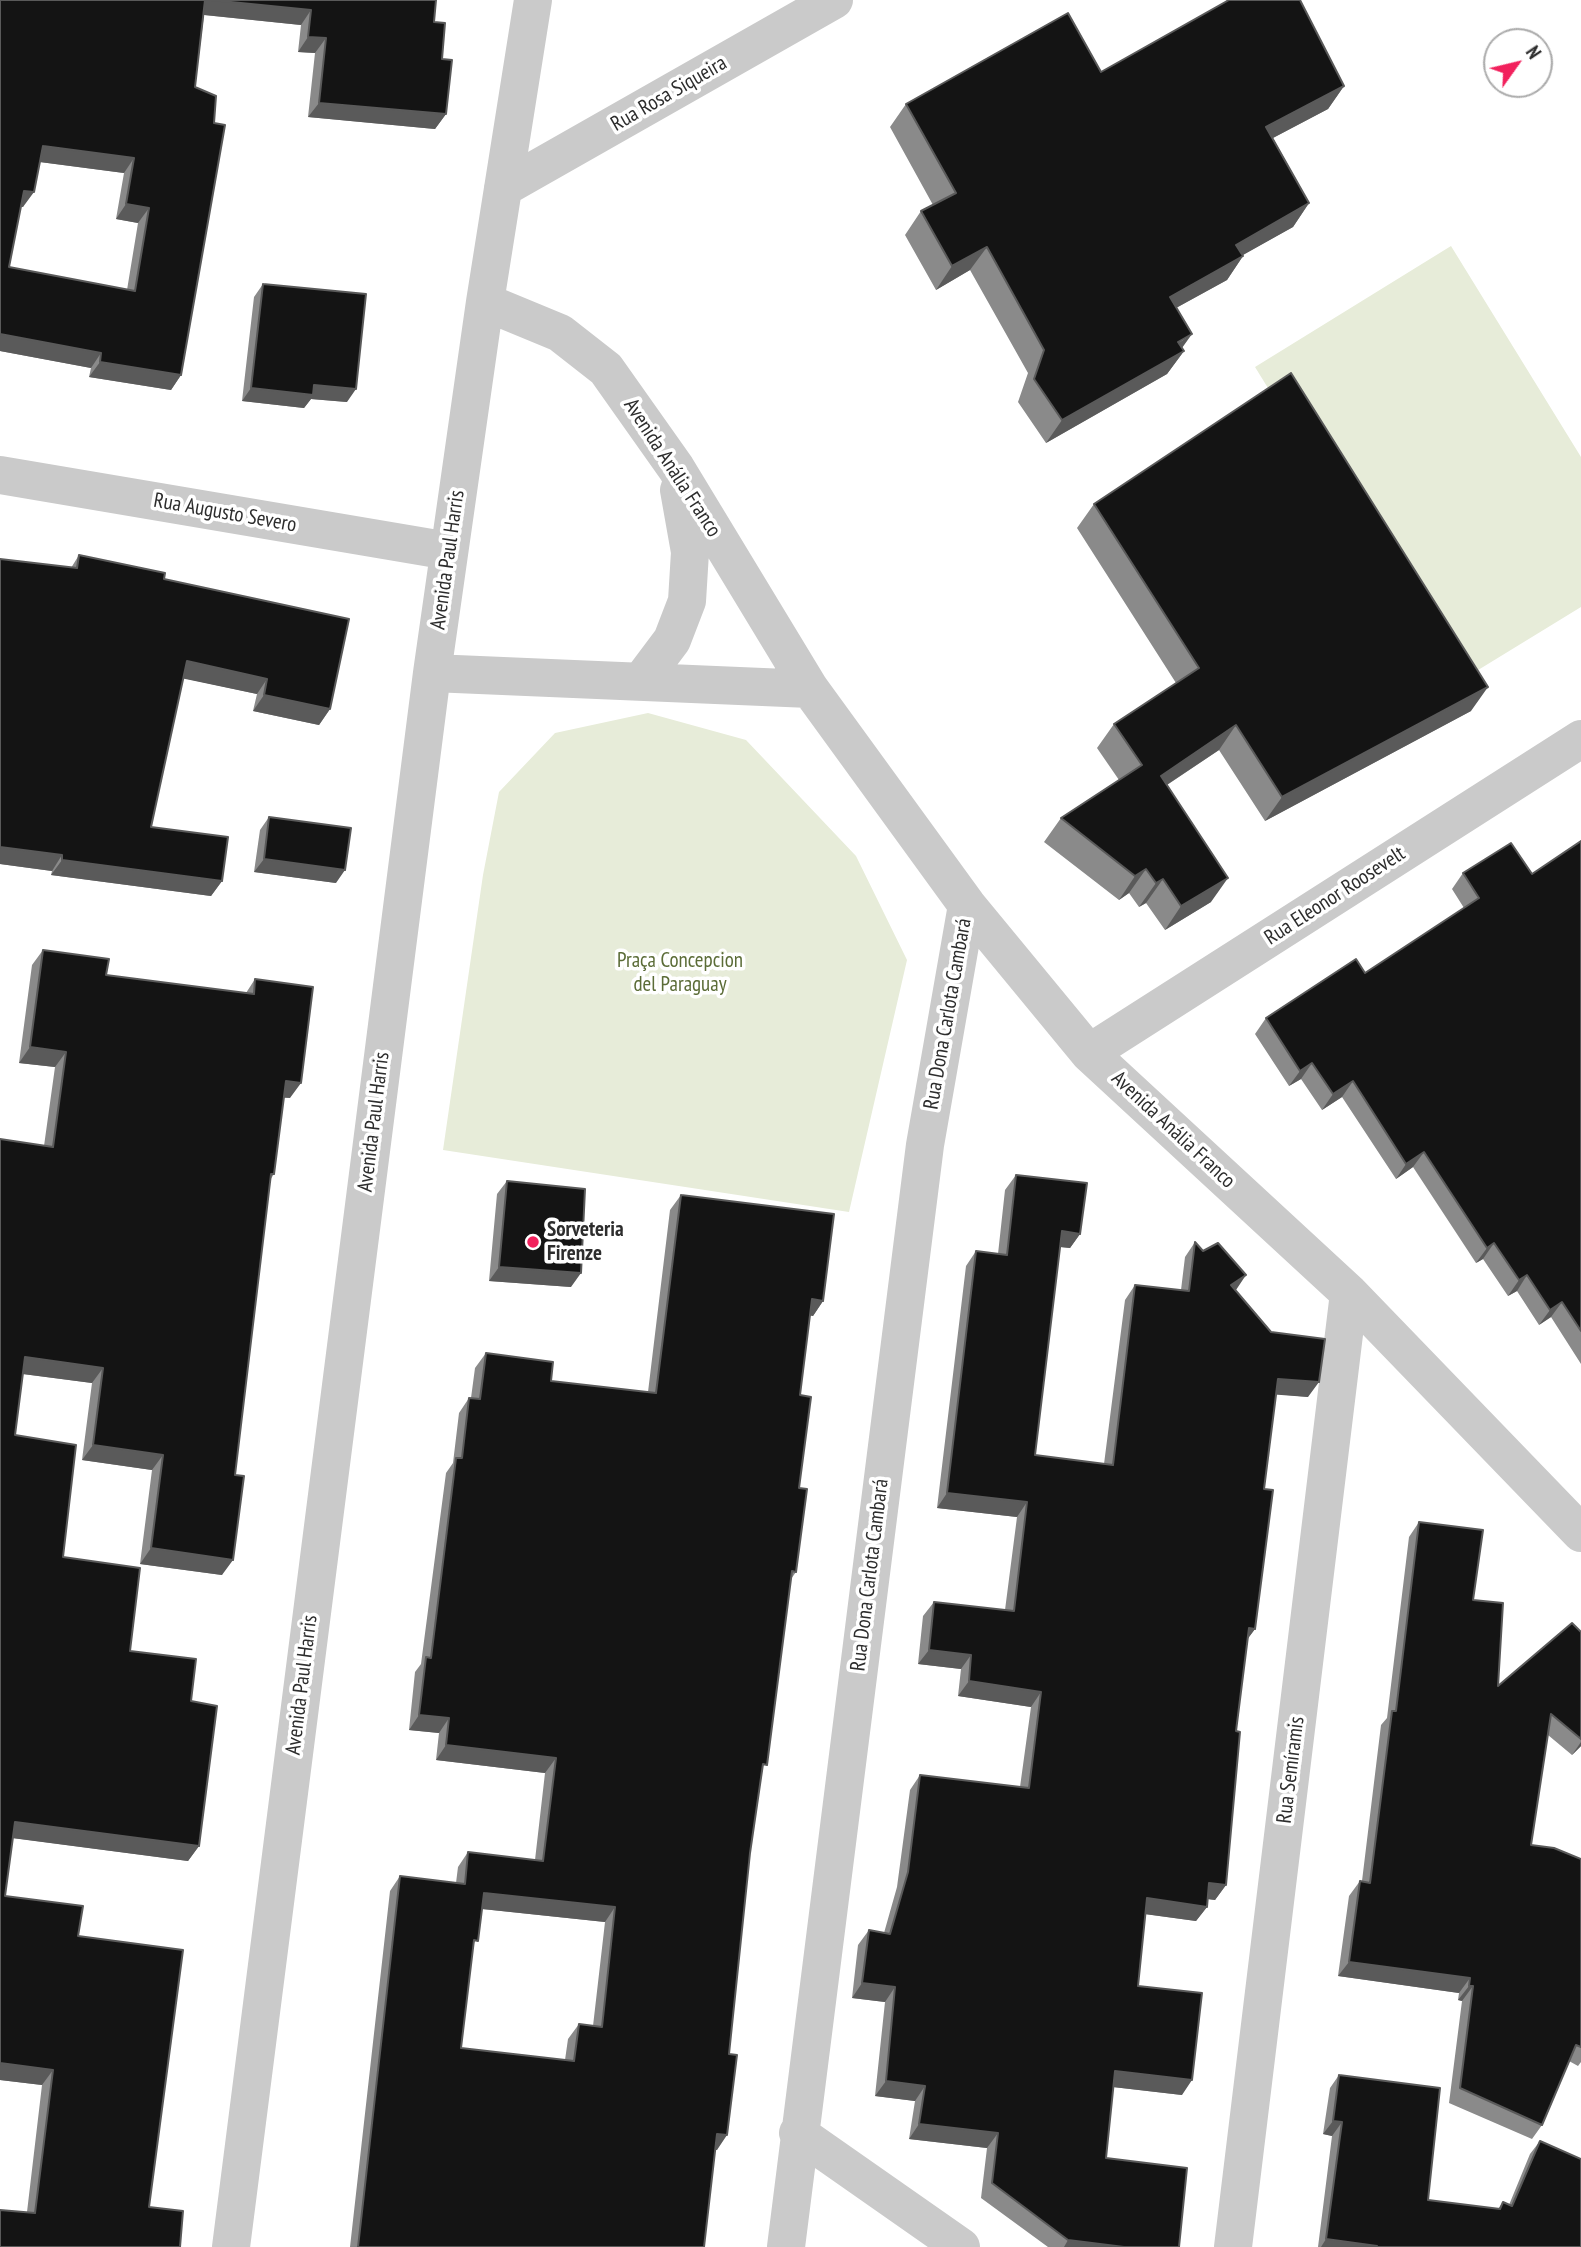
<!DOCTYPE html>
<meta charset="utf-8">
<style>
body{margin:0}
#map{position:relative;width:1581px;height:2247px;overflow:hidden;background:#fff;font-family:"PT Sans Narrow",sans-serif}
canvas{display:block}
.north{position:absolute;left:1483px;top:28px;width:70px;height:70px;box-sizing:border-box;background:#fff;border:2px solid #ababab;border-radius:50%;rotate:56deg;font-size:19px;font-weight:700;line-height:28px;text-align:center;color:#2d2d2d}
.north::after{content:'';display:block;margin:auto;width:24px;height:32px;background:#f2215d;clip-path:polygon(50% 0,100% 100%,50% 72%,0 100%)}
</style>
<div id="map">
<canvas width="1581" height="2247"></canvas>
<div class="north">N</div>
</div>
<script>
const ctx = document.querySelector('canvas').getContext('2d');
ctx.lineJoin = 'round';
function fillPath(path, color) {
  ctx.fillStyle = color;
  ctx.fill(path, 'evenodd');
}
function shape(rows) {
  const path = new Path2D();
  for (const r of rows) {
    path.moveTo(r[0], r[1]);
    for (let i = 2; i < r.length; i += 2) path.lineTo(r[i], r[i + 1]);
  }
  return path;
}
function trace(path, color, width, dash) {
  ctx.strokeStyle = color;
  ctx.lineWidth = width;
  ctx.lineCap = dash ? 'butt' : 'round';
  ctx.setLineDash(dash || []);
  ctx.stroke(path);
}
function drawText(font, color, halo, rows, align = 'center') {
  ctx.font = font + ' "PT Sans Narrow",sans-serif';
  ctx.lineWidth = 7;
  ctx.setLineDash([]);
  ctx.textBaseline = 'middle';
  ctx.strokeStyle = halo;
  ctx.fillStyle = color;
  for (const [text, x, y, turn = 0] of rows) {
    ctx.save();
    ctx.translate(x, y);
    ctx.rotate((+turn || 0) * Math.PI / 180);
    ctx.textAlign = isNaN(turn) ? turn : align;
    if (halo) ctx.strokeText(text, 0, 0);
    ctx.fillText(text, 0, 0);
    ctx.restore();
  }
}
const green = shape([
 [1451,246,1581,457,1581,607,1452,686,1255,367],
 [648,713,746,740,856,856,907,960,849,1212,443,1150,483,875,499,792,555,733]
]);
const minor = shape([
 [503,188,834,0],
 [485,302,560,333,606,369,676,468,810,689,967,905,1089,1053,1349,1293,1581,1533],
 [0,475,449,551],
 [432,673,810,689],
 [642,680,672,640,687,601,690,552,679,490],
 [1089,1053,1581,739],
 [798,2133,961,2247],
 [231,2247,432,673,485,302,533,0],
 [786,2247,925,1145,967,905],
 [1233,2247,1349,1293]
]);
const wall = shape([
 [0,0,436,0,434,22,442,59,446,114,435,129,308,117,315,53,298,52,301,25,204,15,195,87,181,375,171,390,89,377,91,368,0,351],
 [40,162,124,173,116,219,138,223,127,290,9,267,21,207,23,207],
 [1227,0,1300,0,1344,86,1328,109,1273,138,1309,203,1293,227,1242,255,1243,256,1227,280,1176,308,1182,348,1184,351,1167,374,1046,443,1018,402,1028,373,970,270,936,290,905,235,921,211,933,205,890,127,906,104,1101,72,1225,2],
 [263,284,347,402,311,399,304,408,242,401,254,297],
 [1094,504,1471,711,1265,821,1219,750,1167,785,1211,902,1165,930,1146,903,1139,907,1129,893,1119,900,1044,842,1061,818,1119,780,1097,748,1114,724,1176,683,1077,528],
 [79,555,164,579,330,709,319,725,253,711,257,694,183,678,151,827,222,881,211,896,51,875,52,871,0,864,0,559,71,568],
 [269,817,336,883,254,872,260,830],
 [1581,841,1581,1364,1551,1317,1539,1325,1517,1291,1508,1296,1483,1259,1476,1263,1413,1167,1396,1179,1342,1097,1322,1110,1301,1079,1289,1086,1255,1034,1266,1018,1365,973,1464,908,1452,889,1463,873,1532,874],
 [43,950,106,975,246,993,255,979,290,1098,284,1098,274,1174,270,1180,222,1575,140,1564,152,1470,82,1460,92,1383,23,1374,15,1435,63,1557,130,1651,191,1701,199,1846,188,1861,13,1838,5,1896,78,1936,149,2207,180,2247,27,2212,42,2085,0,2080,0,1139,44,1146,55,1067,19,1063,32,965],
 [1016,1175,1080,1234,1070,1248,1060,1247,1035,1455,1104,1464,1125,1300,1135,1285,1181,1290,1185,1257,1195,1242,1235,1290,1308,1397,1276,1394,1264,1489,1255,1629,1247,1639,1236,1731,1226,1885,1215,1900,1208,1899,1207,1907,1196,1921,1145,1914,1138,1986,1182,2095,1113,2087,1106,2158,1179,2247,1048,2247,981,2198,987,2148,909,2139,915,2101,875,2096,885,2002,852,1998,858,1945,869,1930,884,1933,897,1887,910,1790,920,1775,1020,1787,1031,1707,958,1696,961,1669,918,1664,923,1616,934,1602,1005,1610,1017,1517,937,1508,966,1266,976,1251,998,1254,1005,1190],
 [507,1181,571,1287,489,1281,497,1194],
 [681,1195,823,1301,813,1316,810,1315,800,1395,799,1488,796,1572,791,1579,750,1853,717,2150,715,2150,704,2247,350,2247,390,1891,400,1876,456,1883,458,1867,468,1852,535,1860,545,1773,436,1760,439,1733,409,1730,415,1672,421,1664,446,1473,453,1463,459,1413,469,1398,471,1398,475,1368,486,1353,551,1381,648,1392,670,1210],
 [482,1909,605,1922,593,2026,579,2024,568,2039,565,2060,461,2048,473,1948],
 [1419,1522,1473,1600,1498,1686,1581,1632,1581,1746,1572,1755,1548,1735,1531,1845,1581,1859,1581,2062,1578,2066,1569,2061,1542,2125,1532,2139,1449,2103,1462,2001,1458,2000,1459,1993,1338,1976,1349,1896,1360,1881,1362,1881,1381,1725,1387,1718,1409,1537],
 [1339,2075,1428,2200,1498,2209,1503,2202,1509,2205,1530,2154,1540,2141,1581,2247,1318,2247,1332,2136,1323,2134,1330,2088]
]);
const shadedWall = shape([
 [205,0,211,0,311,10,301,25,195,14],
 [308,37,326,38,315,53,298,52],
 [1344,86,1328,109,1250,150,1266,127],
 [319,103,446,114,435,129,308,117],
 [43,146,134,158,124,173,32,161],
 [24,191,34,192,23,207,14,206],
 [1309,203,1293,227,1220,268,1236,245],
 [126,204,149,208,138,223,116,219],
 [987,247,970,270,936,290,952,266],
 [1243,256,1227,280,1154,320,1170,297],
 [0,334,101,353,91,368,0,351],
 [1192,334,1177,355,1184,351,1167,374,1046,443,1062,420],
 [100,362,181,375,171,390,89,377],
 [314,385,356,389,347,402,311,399,304,408,242,401,251,388],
 [187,661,267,679,257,694,176,677],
 [1488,687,1471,711,1265,821,1282,797],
 [264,695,330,709,319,725,253,711],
 [1236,725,1219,750,1144,800,1161,776],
 [0,847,62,855,52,871,0,864],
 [264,859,345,870,336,883,254,872],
 [62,860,222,881,211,896,51,875],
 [1146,869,1129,893,1119,900,1135,876],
 [1228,878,1211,902,1165,930,1181,906],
 [1163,879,1146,903,1139,907,1156,883],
 [30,1047,66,1052,55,1067,19,1063],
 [1312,1063,1301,1079,1289,1086,1300,1071],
 [286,1081,301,1083,290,1098,275,1096],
 [1353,1081,1342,1097,1322,1110,1333,1094],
 [1424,1152,1413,1167,1396,1179,1406,1164],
 [1062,1231,1080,1234,1070,1248,1051,1246],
 [1494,1243,1483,1259,1476,1263,1487,1248],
 [499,1267,581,1273,571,1287,489,1281],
 [1246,1275,1236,1290,1231,1285],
 [1527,1275,1517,1291,1508,1296,1519,1280],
 [812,1299,823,1301,813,1316,802,1314],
 [1562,1302,1551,1317,1539,1325,1550,1310],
 [25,1357,103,1368,92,1383,15,1373],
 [1278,1379,1319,1382,1308,1397,1268,1394],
 [93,1445,163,1455,152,1470,82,1460],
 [947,1493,1027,1502,1017,1517,937,1508],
 [151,1548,233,1560,222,1575,140,1564],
 [1249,1628,1255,1629,1244,1644],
 [929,1650,971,1655,961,1669,918,1664],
 [969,1681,1041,1692,1031,1707,958,1696],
 [419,1715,449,1718,439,1733,409,1730],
 [1581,1742,1581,1746,1572,1755],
 [446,1745,556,1758,545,1773,436,1760],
 [15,1822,199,1846,188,1861,4,1837],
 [1209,1883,1226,1885,1215,1900,1199,1898],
 [484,1893,615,1907,605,1922,473,1908],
 [1147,1898,1207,1907,1196,1921,1137,1913],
 [1349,1962,1470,1978,1459,1993,1338,1976],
 [862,1983,895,1987,885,2002,852,1998],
 [1469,1986,1473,1986,1462,2001,1458,2000],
 [0,2063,53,2070,42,2085,0,2080],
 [1115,2071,1192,2080,1182,2095,1104,2086],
 [886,2081,925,2086,915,2101,875,2096],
 [1333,2121,1342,2122,1332,2136,1323,2134],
 [919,2124,998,2133,987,2148,909,2139],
 [717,2134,727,2135,717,2150,707,2149],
 [1326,2239,1377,2246,1376,2247,1321,2247],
 [1068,2240,1124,2247,1064,2247]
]);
const building = shape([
 [0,0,205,0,195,87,216,96,214,123,225,125,181,375,100,362,101,353,0,334,0,0],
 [43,146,134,158,126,204,149,208,135,291,9,267,24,191,34,192,43,146],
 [211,0,436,0,434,22,445,23,442,59,452,60,446,114,319,103,326,38,308,37,311,10,211,0],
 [1229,0,1300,0,1344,86,1266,127,1309,203,1236,245,1243,256,1170,297,1192,334,1178,342,1184,351,1062,420,1034,379,1044,350,987,247,952,266,921,211,956,193,906,104,1068,13,1101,72,1229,0],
 [263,284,366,294,356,389,314,385,313,395,251,388,263,284],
 [1291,373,1488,687,1282,797,1236,725,1161,776,1228,878,1181,906,1163,879,1156,883,1146,869,1135,876,1061,818,1142,765,1114,724,1199,668,1094,504,1291,373],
 [79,555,165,573,164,579,349,619,330,709,264,695,267,679,187,661,151,827,228,837,222,881,62,860,62,855,0,847,0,559,77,568,79,555],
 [269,817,351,828,345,870,264,859,269,817],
 [1581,841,1581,1331,1562,1302,1550,1310,1527,1275,1519,1280,1494,1243,1487,1248,1424,1152,1406,1164,1353,1081,1333,1094,1312,1063,1300,1071,1266,1018,1356,959,1365,973,1479,898,1463,873,1511,843,1532,874,1581,841],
 [43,950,109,959,106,975,254,994,255,979,313,987,301,1083,286,1081,274,1174,271,1174,235,1475,244,1476,233,1560,151,1548,163,1455,93,1445,103,1368,25,1357,15,1435,76,1445,63,1557,140,1568,130,1651,196,1659,191,1701,217,1706,199,1846,15,1822,5,1896,83,1906,78,1936,183,1950,149,2207,183,2211,180,2247,0,2247,0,2210,35,2213,53,2070,0,2063,0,1139,53,1147,66,1052,30,1047,43,950],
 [1016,1175,1087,1183,1080,1234,1062,1231,1035,1455,1113,1465,1135,1285,1189,1291,1195,1242,1203,1251,1218,1243,1246,1275,1231,1285,1271,1332,1325,1339,1319,1382,1278,1379,1264,1489,1273,1490,1255,1629,1249,1628,1236,1731,1240,1732,1226,1885,1209,1883,1207,1907,1147,1898,1138,1986,1202,1993,1192,2080,1115,2071,1106,2158,1187,2168,1179,2247,1124,2247,1068,2240,992,2183,998,2133,919,2124,925,2086,886,2081,895,1987,862,1983,869,1930,890,1934,908,1872,920,1775,1029,1788,1041,1692,969,1681,971,1655,929,1650,934,1602,1014,1611,1027,1502,947,1493,976,1251,1007,1255,1016,1175],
 [507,1181,585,1189,581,1273,499,1267,507,1181],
 [681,1195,834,1214,823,1301,812,1299,800,1395,811,1397,799,1488,807,1489,796,1572,792,1571,767,1765,763,1764,750,1853,729,2054,737,2055,727,2135,717,2134,704,2247,358,2247,400,1876,465,1884,468,1852,543,1861,556,1758,446,1745,449,1718,419,1715,426,1657,431,1658,456,1458,462,1458,469,1398,480,1399,486,1353,553,1362,551,1381,656,1393,681,1195],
 [484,1893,615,1907,602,2027,579,2024,574,2061,461,2048,474,1940,478,1941,484,1893],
 [1419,1522,1483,1530,1473,1600,1503,1603,1498,1686,1572,1623,1581,1632,1581,1739,1551,1714,1531,1845,1554,1848,1581,1859,1581,2047,1576,2045,1542,2125,1460,2088,1473,1986,1469,1986,1470,1978,1349,1962,1360,1881,1370,1883,1392,1711,1396,1711,1419,1522],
 [1339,2075,1440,2088,1428,2200,1500,2209,1503,2202,1512,2206,1540,2141,1581,2159,1581,2247,1376,2247,1377,2246,1326,2239,1342,2122,1333,2121,1339,2075]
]);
const markers = [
 [533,1242,7,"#f2215d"]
];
const streetNames = [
 ["Rua Rosa Siqueira",669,94,-30],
 ["Avenida Anália Franco",672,468,57],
 ["Rua Augusto Severo",225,513,10],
 ["Avenida Paul Harris",448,560,-82],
 ["Rua Eleonor Roosevelt",1335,896,-33],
 ["Rua Dona Carlota Cambará",948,1014,-80],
 ["Avenida Paul Harris",374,1122,-83],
 ["Avenida Anália Franco",1173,1130,43],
 ["Rua Dona Carlota Cambará",870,1575,-83],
 ["Avenida Paul Harris",302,1685,-83],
 ["Rua Semíramis",1291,1770,-83]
];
const parkNames = [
 ["Praça Concepcion",680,961],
 ["del Paraguay",680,985]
];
const poiNames = [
 ["Sorveteria",547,1230],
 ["Firenze",547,1254]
];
fillPath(green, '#e7ecd9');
trace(minor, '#cacaca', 38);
fillPath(wall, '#8a8a8a');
fillPath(shadedWall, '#5a5a5a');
fillPath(building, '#141414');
trace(building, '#5a5a5a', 2);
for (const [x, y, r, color] of markers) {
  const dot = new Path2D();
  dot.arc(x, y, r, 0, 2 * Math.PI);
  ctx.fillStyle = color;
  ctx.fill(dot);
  trace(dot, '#fff', 2.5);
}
drawText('21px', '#2d2d2d', '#fff', streetNames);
drawText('21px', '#5b6c37', '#fff', parkNames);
drawText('bold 21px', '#2d2d2d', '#fff', poiNames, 'left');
</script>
